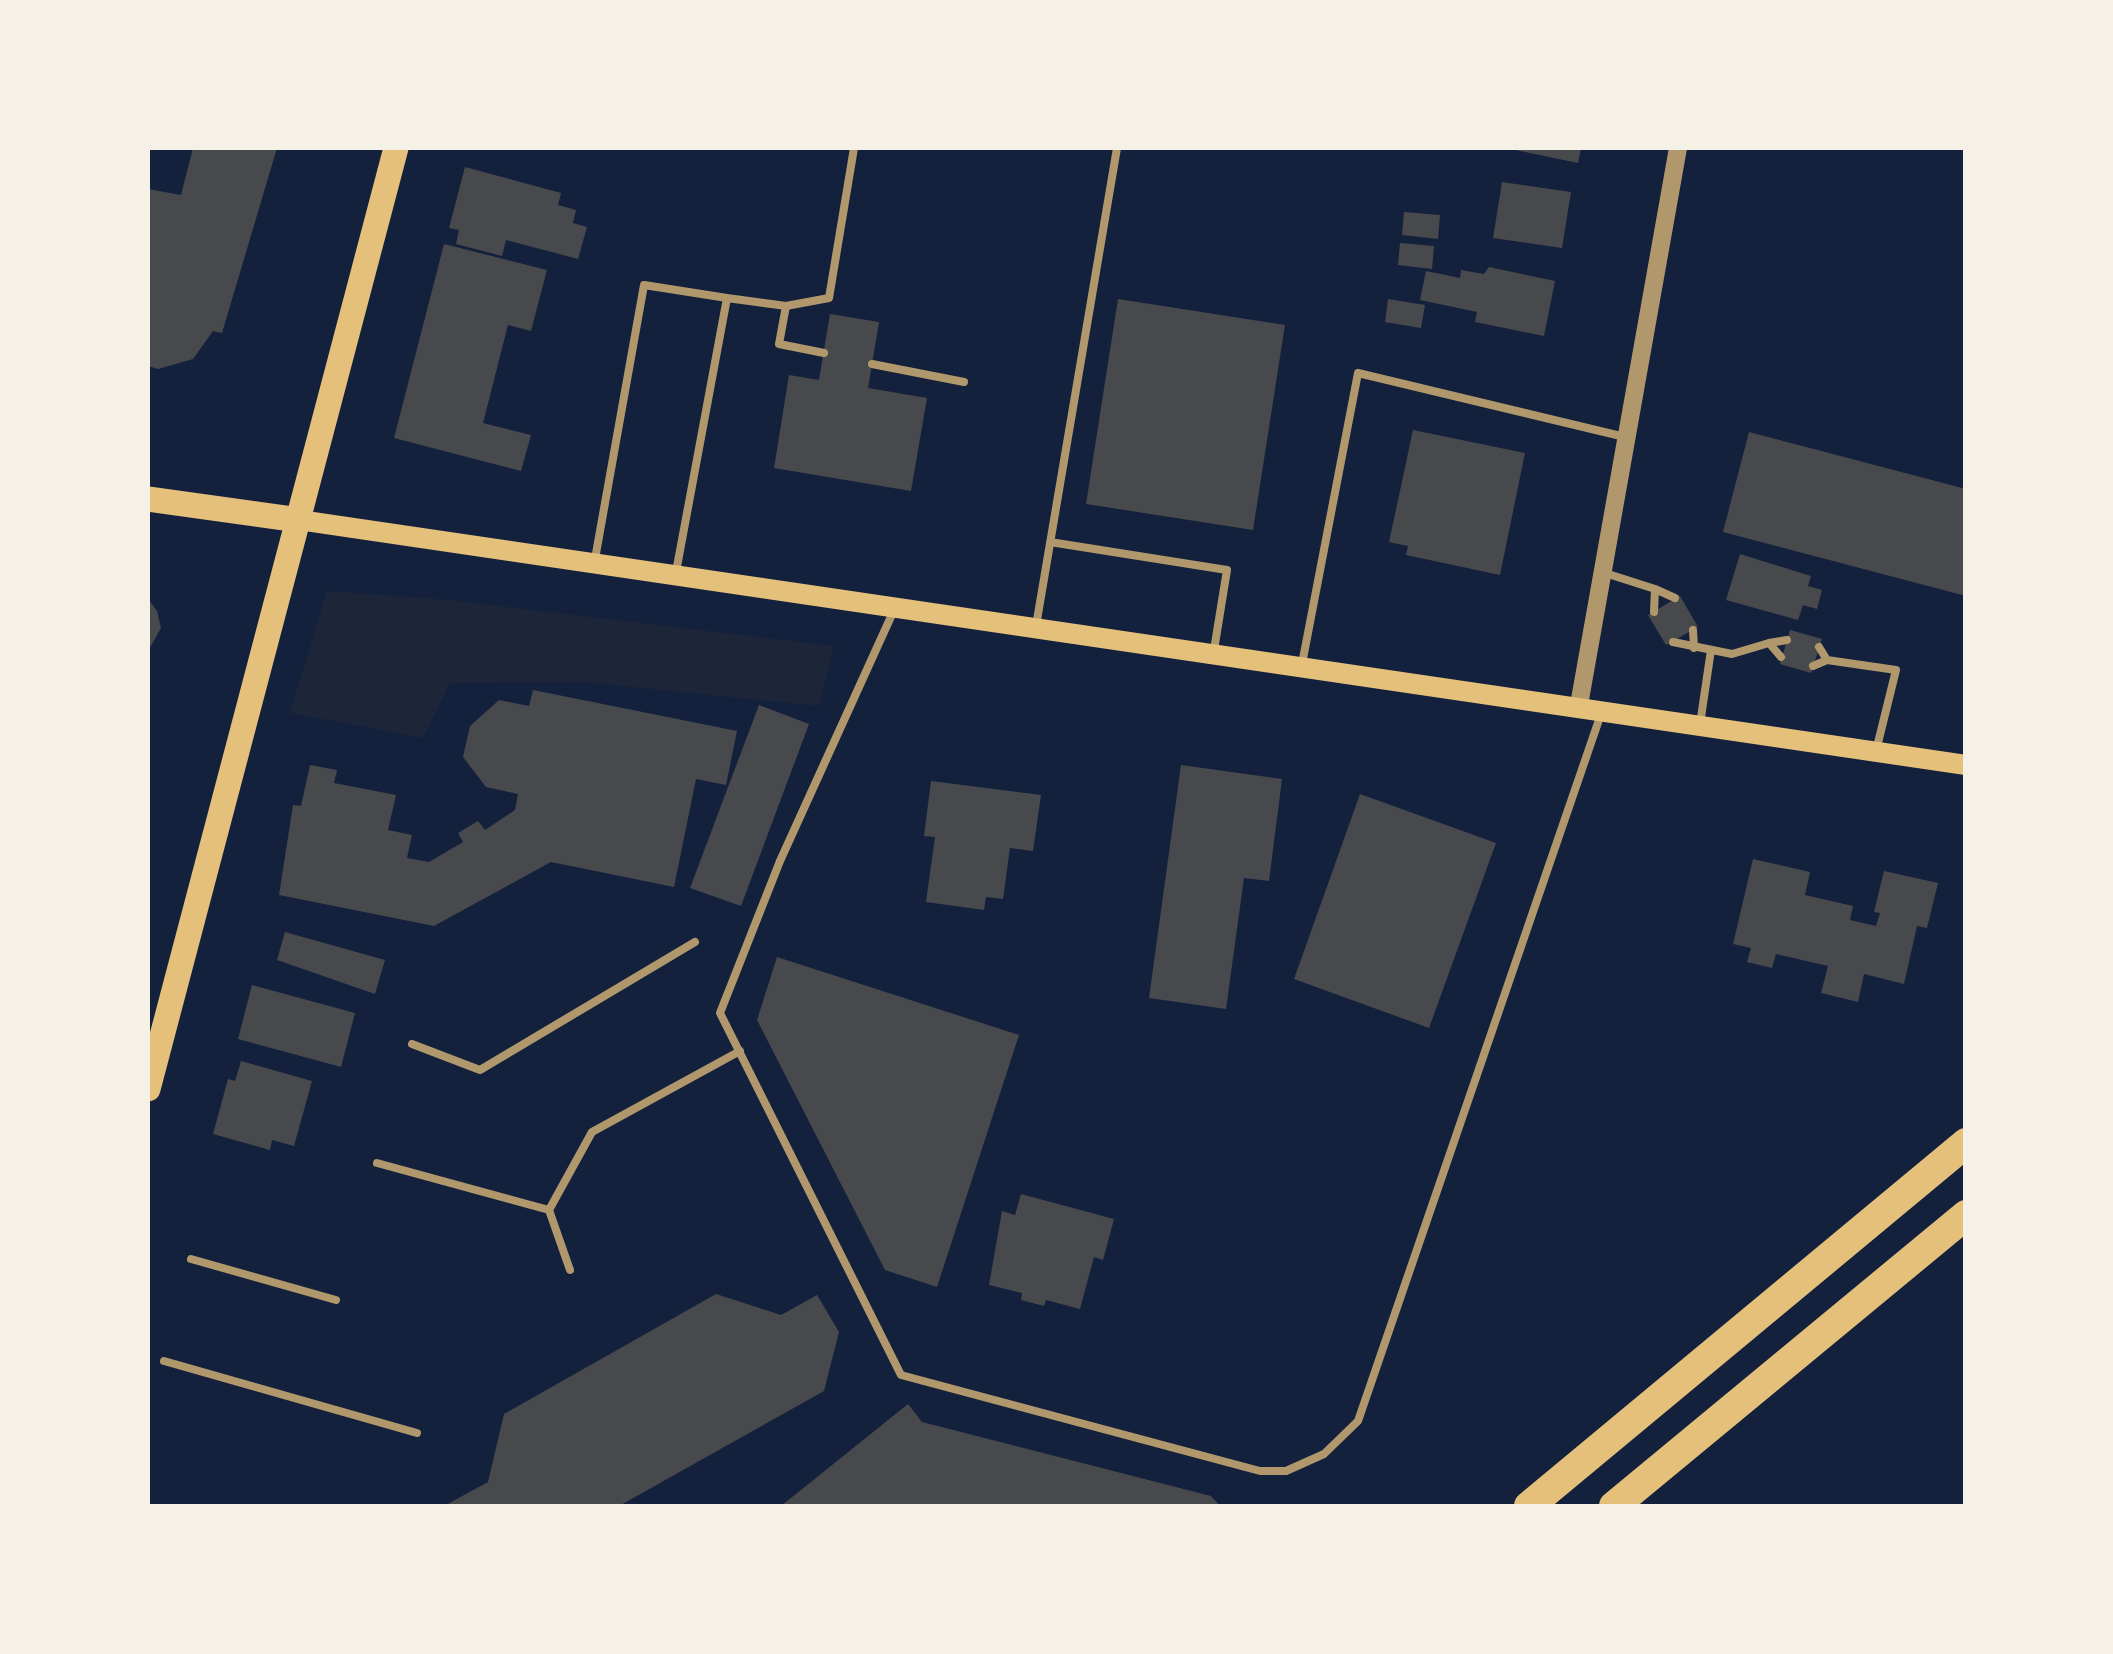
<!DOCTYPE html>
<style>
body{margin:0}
#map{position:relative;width:2113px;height:1654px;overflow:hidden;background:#14213d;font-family:"Roboto Serif",serif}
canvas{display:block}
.frame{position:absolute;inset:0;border:150px solid #f6f1e7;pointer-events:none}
</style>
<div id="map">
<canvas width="2113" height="1654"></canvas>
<div class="frame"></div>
</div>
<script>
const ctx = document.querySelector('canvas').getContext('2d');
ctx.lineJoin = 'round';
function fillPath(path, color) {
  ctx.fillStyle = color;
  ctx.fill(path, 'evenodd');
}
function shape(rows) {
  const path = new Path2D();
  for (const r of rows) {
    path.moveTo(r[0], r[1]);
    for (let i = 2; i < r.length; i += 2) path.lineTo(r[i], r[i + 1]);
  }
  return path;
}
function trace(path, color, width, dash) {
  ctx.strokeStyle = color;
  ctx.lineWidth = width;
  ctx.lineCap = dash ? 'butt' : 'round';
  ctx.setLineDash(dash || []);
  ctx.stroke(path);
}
const green = shape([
 [327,591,449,600,834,646,819,706,583,682,450,683,423,738,290,713]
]);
const building = shape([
 [193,148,277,148,222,333,213,331,193,359,158,369,148,366,148,189,181,195],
 [1506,148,1581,148,1578,163],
 [465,167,561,193,558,205,576,210,573,223,587,227,578,259,506,240,502,256,456,244,459,230,449,228],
 [1502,182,1571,192,1562,248,1493,238],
 [1404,212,1440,215,1438,239,1402,235],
 [1400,243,1434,246,1432,269,1398,265],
 [444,244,547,270,531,331,508,325,483,423,531,435,521,471,394,438],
 [1489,267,1555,281,1544,336,1475,322,1477,312,1420,300,1426,271,1460,278,1461,270,1484,274],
 [1118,299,1285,325,1253,530,1086,504],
 [1388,299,1425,305,1421,328,1385,322],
 [830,314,879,322,868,388,927,398,911,491,774,468,789,375,819,380],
 [1413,430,1525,453,1500,575,1406,555,1408,546,1389,542],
 [1749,432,1966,489,1966,596,1723,532],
 [1740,554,1811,576,1808,586,1822,590,1817,609,1803,605,1798,620,1726,600],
 [1680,596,1698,627,1666,645,1648,615],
 [148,599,157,611,161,628,148,651],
 [1790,630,1822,639,1811,673,1780,664],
 [533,690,737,731,726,785,696,779,674,887,551,862,434,926,279,895,293,805,301,806,310,765,337,770,334,783,396,795,388,830,412,835,407,858,429,862,463,842,458,833,478,821,485,830,515,810,518,794,486,787,463,757,470,726,499,700,529,706],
 [759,705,809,724,741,906,690,888],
 [1181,765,1282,779,1269,881,1244,878,1226,1009,1149,998],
 [931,781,1041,795,1033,851,1010,848,1003,899,986,897,984,910,926,902,935,837,924,836],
 [1360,794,1496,843,1429,1028,1294,979],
 [1753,859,1810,872,1805,895,1853,906,1850,920,1876,926,1880,913,1874,912,1884,871,1938,883,1927,928,1917,926,1904,984,1864,974,1858,1002,1821,993,1828,966,1776,954,1772,968,1747,962,1751,948,1733,944],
 [285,932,385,960,375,994,277,960],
 [777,957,1019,1035,937,1287,885,1270,757,1020],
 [252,985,355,1013,341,1067,238,1039],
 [241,1061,312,1081,294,1146,272,1140,270,1150,213,1134,228,1079,235,1081],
 [1021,1194,1114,1219,1103,1260,1094,1257,1080,1309,1046,1300,1044,1306,1021,1300,1022,1293,989,1285,1002,1211,1015,1215],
 [716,1294,781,1315,817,1295,839,1332,824,1391,619,1506,444,1506,488,1482,504,1414],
 [908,1404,922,1422,1211,1496,1220,1506,781,1506]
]);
const service = shape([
 [727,298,786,306,829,298,854,148],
 [786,306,779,344,824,353],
 [872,364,964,382],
 [1050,542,1227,570,1214,650],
 [595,559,644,285,727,298,676,572],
 [1605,573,1655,589,1654,612],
 [1655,589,1675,598],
 [894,610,780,861,720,1013,901,1375,1260,1471,1286,1471,1324,1454,1358,1421,1602,711],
 [1036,626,1117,148],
 [1693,630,1694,648],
 [1673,642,1732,654,1769,643,1781,657],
 [1769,643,1787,640],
 [1819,647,1827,660],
 [1302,664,1358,373,1625,437],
 [1813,666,1827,660,1896,670,1876,751],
 [1700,724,1711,650],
 [412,1044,480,1070,695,942],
 [377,1163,549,1210,570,1270],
 [549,1210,592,1132,740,1051],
 [191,1259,336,1300],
 [164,1361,417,1433]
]);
const tertiary = shape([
 [1579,705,1678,148]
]);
const secondary = shape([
 [299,520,1966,765]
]);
const primary = shape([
 [148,499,299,520],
 [148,1089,396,148]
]);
const motorway = shape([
 [1529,1506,1966,1143],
 [1614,1506,1966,1215]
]);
fillPath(green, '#1d2539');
fillPath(building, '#48494c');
trace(service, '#b1986c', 8);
trace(tertiary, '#b1986c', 18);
trace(secondary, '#e5c07b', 20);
trace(primary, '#e5c07b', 25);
trace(motorway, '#e5c07b', 30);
</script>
